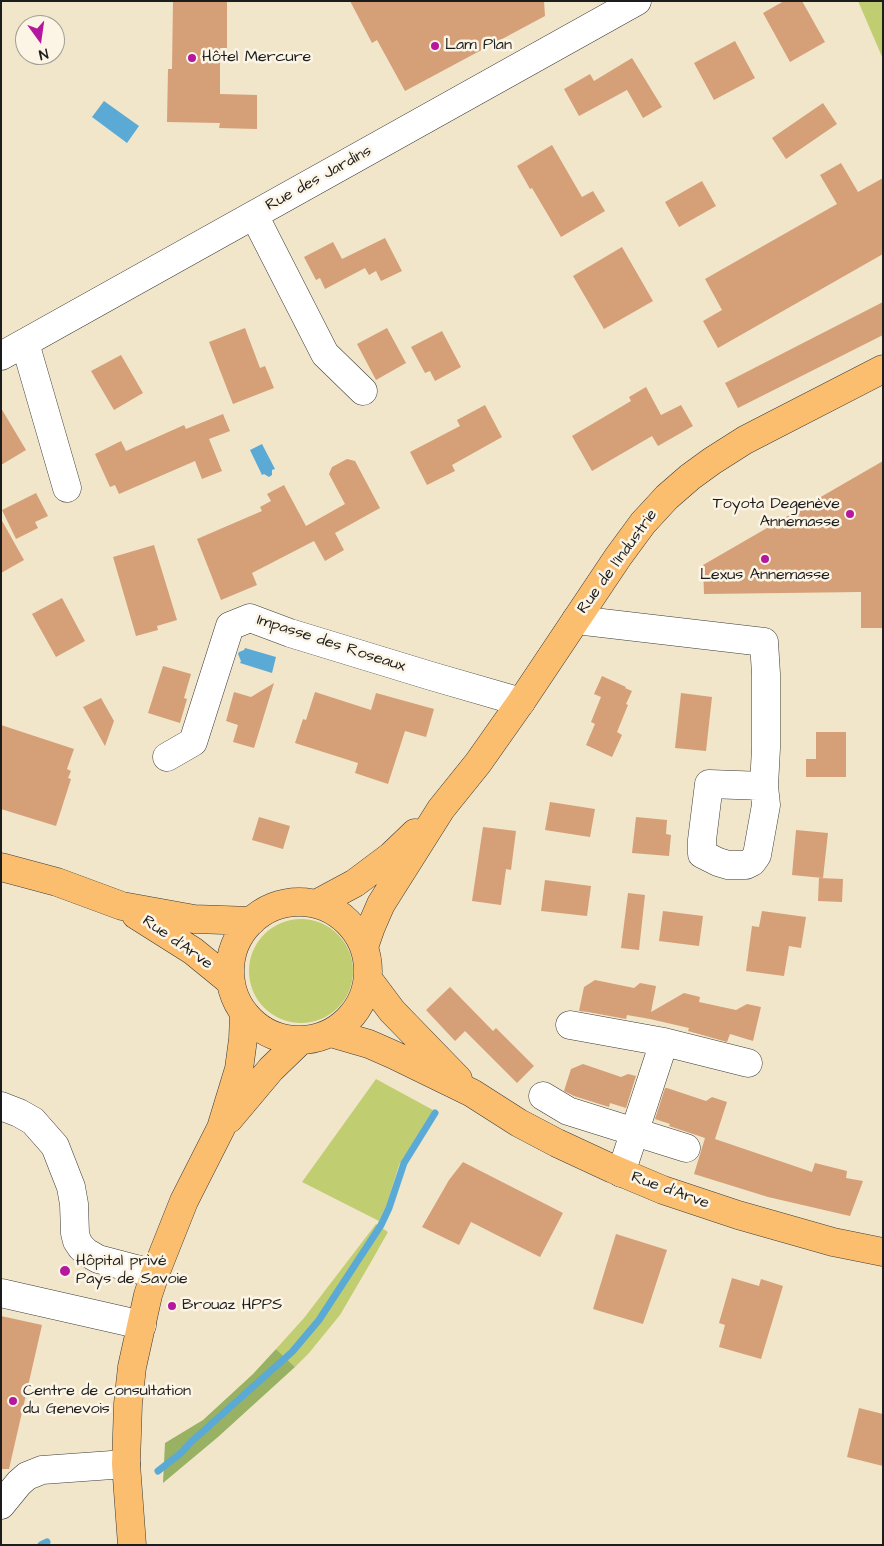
<!DOCTYPE html>
<meta charset="utf-8">
<style>
body{margin:0}
#map{position:relative;width:884px;height:1546px;overflow:hidden;background:#f1e6ca;font-family:"Architects Daughter",sans-serif}
canvas{display:block}
.frame{position:absolute;inset:0;border:2px solid #1c1c1c;pointer-events:none}
.north{position:absolute;left:15px;top:15px;width:50px;height:50px;box-sizing:border-box;background:#fcf5e5;border:1px solid #a29e95;border-radius:50%;rotate:166deg;font-size:14px;font-weight:700;line-height:20px;text-align:center;color:#1c1c1c}
.north::after{content:'';display:block;margin:auto;width:18px;height:22px;background:#b5179e;clip-path:polygon(50% 0,100% 100%,50% 72%,0 100%)}
</style>
<div id="map">
<canvas width="884" height="1546"></canvas>
<div class="frame"></div>
<div class="north">N</div>
</div>
<script>
const ctx = document.querySelector('canvas').getContext('2d');
ctx.lineJoin = 'round';
function fillPath(path, color) {
  ctx.fillStyle = color;
  ctx.fill(path, 'evenodd');
}
function shape(rows) {
  const path = new Path2D();
  for (const r of rows) {
    if (r.length === 3) {
      path.moveTo(r[0] + r[2], r[1]);
      path.arc(r[0], r[1], r[2], 0, 2 * Math.PI);
      continue;
    }
    path.moveTo(r[0], r[1]);
    for (let i = 2; i < r.length; i += 2) path.lineTo(r[i], r[i + 1]);
  }
  return path;
}
function trace(path, color, width, dash) {
  ctx.strokeStyle = color;
  ctx.lineWidth = width;
  ctx.lineCap = dash ? 'butt' : 'round';
  ctx.setLineDash(dash || []);
  ctx.stroke(path);
}
function drawText(font, color, halo, rows, align = 'center') {
  ctx.font = font + ' "Architects Daughter",sans-serif';
  ctx.lineWidth = 5;
  ctx.setLineDash([]);
  ctx.textBaseline = 'middle';
  ctx.strokeStyle = halo;
  ctx.fillStyle = color;
  for (const [text, x, y, turn = 0] of rows) {
    ctx.save();
    ctx.translate(x, y);
    ctx.rotate((+turn || 0) * Math.PI / 180);
    ctx.textAlign = isNaN(turn) ? turn : align;
    if (halo) ctx.strokeText(text, 0, 0);
    ctx.fillText(text, 0, 0);
    ctx.restore();
  }
}
const green = shape([
 [858,1,883,1,883,59],
 [301,971,52],
 [376,1079,433,1110,399,1165,387,1204,379,1221,302,1182],
 [376,1224,388,1232,371,1262,340,1315,309,1353,295,1367,276,1349,304,1318]
]);
const forest = shape([
 [276,1349,295,1367,218,1437,163,1483,165,1443,203,1420,253,1374]
]);
const water = shape([
 [104,101,139,126,127,143,92,117],
 [262,444,275,469,272,470,272,475,269,477,264,474,262,475,250,450],
 [245,648,276,657,272,673,240,663,241,661,238,654,239,652,244,650]
]);
const stream = shape([
 [158,1471,181,1453,191,1442,292,1352,319,1320,381,1225,389,1208,404,1163,435,1113],
 [41,1545,47,1542]
]);
const building = shape([
 [173,1,227,1,227,48,220,48,220,94,257,95,257,129,219,128,220,123,167,122,168,69,172,69],
 [350,1,544,1,545,16,405,91,377,40,372,43],
 [784,1,802,1,825,42,790,62,763,13],
 [735,41,755,78,714,100,694,63],
 [632,58,662,107,643,118,627,90,579,116,564,89,590,74,594,81],
 [823,103,837,124,786,159,772,138],
 [552,145,582,197,593,191,605,211,561,237,532,188,530,189,517,166],
 [841,163,858,192,883,178,883,254,718,348,703,321,722,310,705,279,837,204,820,175],
 [702,181,716,206,679,227,665,202],
 [385,238,402,271,381,281,376,271,369,275,365,268,325,289,320,278,316,280,304,257,333,242,342,259],
 [622,247,653,301,604,329,573,276],
 [883,302,883,335,738,408,725,383],
 [245,328,260,368,265,366,274,388,233,404,209,342],
 [387,328,406,363,376,380,357,344],
 [442,331,461,367,435,381,430,371,425,373,411,347],
 [121,355,143,393,114,410,91,371],
 [646,387,661,415,681,405,693,426,658,446,652,436,592,471,572,436,631,401,629,397],
 [485,405,502,437,452,465,455,471,427,485,410,452,460,426,457,420],
 [1,408,26,450,1,465],
 [223,414,230,431,209,439,222,471,202,479,195,461,119,494,115,485,110,487,95,454,121,441,126,451,184,425,186,429],
 [347,459,355,461,380,508,335,533,344,550,325,561,314,541,252,573,257,585,221,600,197,539,262,511,260,507,271,501,267,494,284,485,306,526,345,504,329,474,332,467],
 [883,461,883,628,861,628,861,592,704,594,703,565],
 [36,493,48,516,35,522,38,528,16,539,2,510],
 [1,519,24,560,1,573],
 [154,545,177,620,157,626,158,630,136,636,113,557],
 [62,598,85,641,56,657,32,614],
 [163,666,191,674,184,698,187,699,180,723,148,713],
 [602,676,626,687,625,688,632,691,626,704,628,705,617,732,622,735,612,757,586,745,595,724,591,722,601,697,594,694],
 [274,683,254,748,233,742,238,725,226,721,234,692,251,697],
 [315,692,371,710,376,693,434,709,426,737,405,731,388,784,355,773,358,763,295,743,303,719,306,720],
 [681,693,712,697,706,751,675,748],
 [101,698,114,721,105,746,83,707],
 [1,725,74,749,67,769,71,771,68,778,71,779,56,826,1,809],
 [816,732,846,732,846,777,806,777,806,759,816,759],
 [550,802,595,809,590,837,545,830],
 [259,817,290,826,283,849,252,840],
 [636,817,667,820,666,834,671,835,669,856,632,853],
 [483,827,516,831,511,870,506,869,501,905,472,901],
 [796,830,828,833,823,878,792,875],
 [819,878,843,879,842,902,818,901],
 [545,880,591,886,587,916,541,911],
 [628,893,645,895,639,950,621,948],
 [663,911,703,916,699,946,659,941],
 [762,911,806,917,801,948,789,946,784,976,746,971,752,926,759,927],
 [595,980,634,988,640,983,656,986,651,1012,684,993,700,997,699,1002,736,1010,747,1004,761,1007,753,1041,730,1034,727,1042,688,1031,689,1028,650,1019,627,1015,626,1019,588,1012,589,1011,588,1012,579,1011,584,987],
 [450,987,493,1031,496,1028,534,1066,517,1083,465,1031,455,1041,426,1010],
 [583,1064,621,1077,628,1074,636,1076,626,1108,610,1103,609,1107,574,1096,564,1091,571,1069],
 [665,1088,667,1088,706,1101,712,1097,727,1102,715,1139,812,1172,815,1163,847,1171,846,1178,863,1181,850,1216,768,1197,694,1174,705,1138,669,1126,670,1124,655,1119],
 [463,1162,563,1213,540,1257,471,1222,459,1245,422,1227,449,1180],
 [616,1234,667,1250,643,1324,593,1309],
 [732,1278,759,1286,761,1279,783,1286,761,1359,719,1347,725,1325,719,1323],
 [1,1316,42,1325,9,1469,1,1469],
 [859,1408,883,1414,883,1466,847,1457]
]);
const minor = shape([
 [254,215,325,354,363,391],
 [25,343,67,488],
 [1,356,637,1],
 [576,620,764,642,766,674,766,748,764,786,766,805,757,855,752,862,746,865,728,865,718,862,702,854,702,840,709,784,764,786],
 [167,757,193,742,230,626,250,618,290,633,431,676,521,702],
 [570,1025,664,1042],
 [543,1096,568,1111,686,1148],
 [1,1106,19,1113,33,1121,55,1146,71,1187,74,1204,75,1233,77,1241,81,1247,86,1252,98,1259,155,1274],
 [621,1173,664,1042,748,1063],
 [1,1293,142,1325],
 [1,1505,19,1483,27,1476,42,1470,126,1464]
]);
const major = shape([
 [1,867,57,882,122,906,194,919,252,921],
 [299,971,69],
 [316,904,355,883,391,856,415,833],
 [136,915,193,951,231,982],
 [364,947,371,927,381,904,441,809,478,763,521,702,618,557,643,523,667,497,690,477,712,461,745,440,883,369],
 [368,979,392,1011,458,1079],
 [331,1033,369,1044,394,1055,472,1093,519,1123,557,1143,613,1169,663,1190,738,1215,833,1242,883,1252],
 [229,1119,271,1069,300,1041],
 [132,1545,126,1464,128,1404,132,1367,148,1295,155,1274,184,1201,221,1128,239,1069,243,1039,244,1014]
]);
const markers = [
 [435,46,5,"#b5179e"],
 [192,58,5,"#b5179e"],
 [850,514,5,"#b5179e"],
 [765,559,5,"#b5179e"],
 [65,1271,6,"#b5179e"],
 [172,1306,5,"#b5179e"],
 [13,1401,5,"#b5179e"]
];
const poiNames = [
 ["Lam Plan",445,46],
 ["Hôtel Mercure",202,58],
 ["Toyota Degenève",840,505,"right"],
 ["Annemasse",840,523,"right"],
 ["Lexus Annemasse",765,576,"center"],
 ["Hôpital privé",76,1262],
 ["Pays de Savoie",76,1280],
 ["Brouaz HPPS",182,1306],
 ["Centre de consultation",23,1392],
 ["du Genevois",23,1410]
];
const streetNames = [
 ["Rue des Jardins",319,179,-29],
 ["Rue de l'Industrie",618,562,-54],
 ["Impasse des Roseaux",331,644,18],
 ["Rue d'Arve",177,943,35],
 ["Rue d'Arve",670,1191,20]
];
fillPath(green, '#c0ce71');
fillPath(forest, '#98b163');
fillPath(water, '#5baad5');
trace(stream, '#5baad5', 7);
fillPath(building, '#d59f78');
trace(minor, '#3c3a36', 29);
trace(major, '#3c3a36', 29);
trace(minor, '#fff', 28);
trace(major, '#fbbd6e', 28);
for (const [x, y, r, color] of markers) {
  const dot = new Path2D();
  dot.arc(x, y, r, 0, 2 * Math.PI);
  ctx.fillStyle = color;
  ctx.fill(dot);
  trace(dot, '#fcf5e5', 2);
}
drawText('16px', '#1c1c1c', '#fcf5e5', poiNames, 'left');
drawText('16px', '#1c1c1c', '#fcf5e5', streetNames);
</script>
